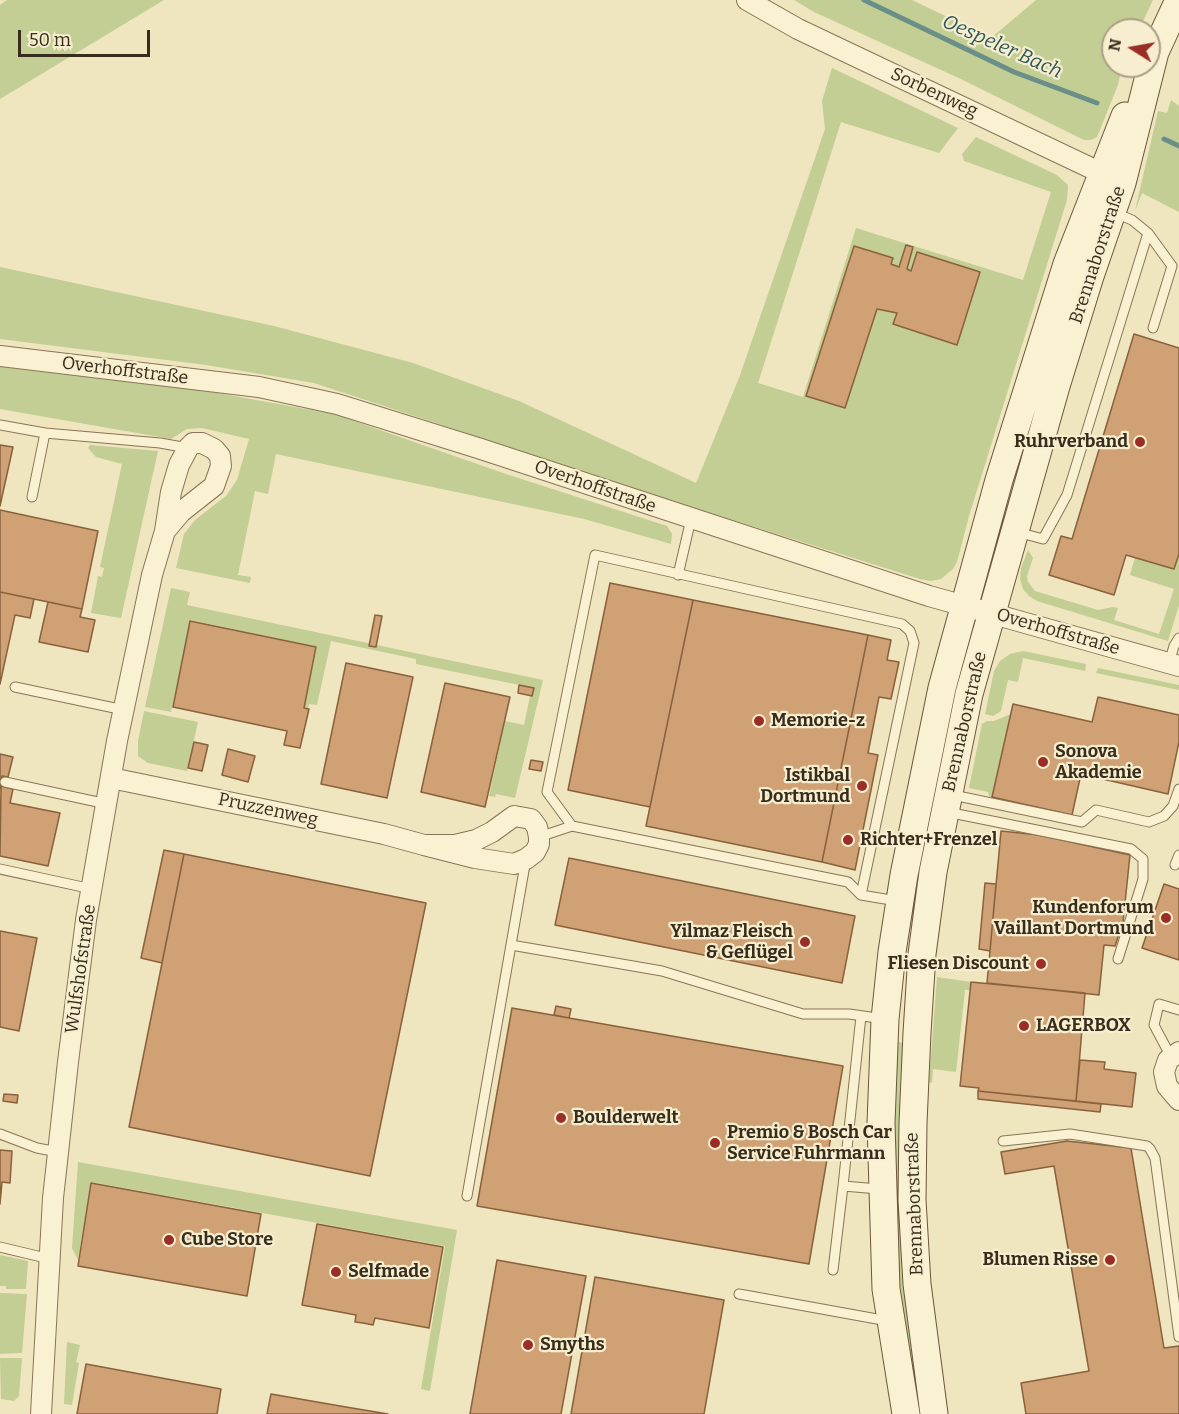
<!DOCTYPE html>
<meta charset="utf-8">
<style>
body{margin:0}
#map{position:relative;width:1179px;height:1414px;overflow:hidden;background:#efe5bf;font-family:Bitter,serif}
canvas{display:block}
.north{position:absolute;left:1101px;top:18px;width:60px;height:60px;box-sizing:border-box;background:#f7eecf;border:2px solid #aba087;border-radius:50%;rotate:281deg;font-size:16px;font-weight:700;line-height:24px;text-align:center;color:#382c1c}
.north::after{content:'';display:block;margin:auto;width:21px;height:27px;background:#9a2d25;clip-path:polygon(50% 0,100% 100%,50% 72%,0 100%)}
.scale{position:absolute;left:18px;top:30px;width:132px;height:27px;box-sizing:border-box;border:3px solid #382c1c;border-top:0;padding-left:8px;font-size:18px;line-height:21px;white-space:nowrap;color:#382c1c;-webkit-text-stroke:4px #f7eecf;paint-order:stroke}
</style>
<div id="map">
<canvas width="1179" height="1414"></canvas>
<div class="north">N</div>
<div class="scale">50 m</div>
</div>
<script>
const ctx = document.querySelector('canvas').getContext('2d');
ctx.lineJoin = 'round';
function fillPath(path, color) {
  ctx.fillStyle = color;
  ctx.fill(path, 'evenodd');
}
function shape(rows) {
  const path = new Path2D();
  for (const r of rows) {
    path.moveTo(r[0], r[1]);
    for (let i = 2; i < r.length; i += 2) path.lineTo(r[i], r[i + 1]);
  }
  return path;
}
function trace(path, color, width, dash) {
  ctx.strokeStyle = color;
  ctx.lineWidth = width;
  ctx.lineCap = dash ? 'butt' : 'round';
  ctx.setLineDash(dash || []);
  ctx.stroke(path);
}
function drawText(font, color, halo, rows, align = 'center') {
  ctx.font = font + ' Bitter,serif';
  ctx.lineWidth = 4.5;
  ctx.setLineDash([]);
  ctx.textBaseline = 'middle';
  ctx.strokeStyle = halo;
  ctx.fillStyle = color;
  for (const [text, x, y, turn = 0] of rows) {
    ctx.save();
    ctx.translate(x, y);
    ctx.rotate((+turn || 0) * Math.PI / 180);
    ctx.textAlign = isNaN(turn) ? turn : align;
    if (halo) ctx.strokeText(text, 0, 0);
    ctx.fillText(text, 0, 0);
    ctx.restore();
  }
}
const green = shape([
 [7,0,164,0,0,99,0,5],
 [794,0,912,0,991,38,1036,0,1153,0,1139,30,1113,30,1113,66,1122,66,1118,85,1097,137,1091,140,1084,140,963,80,814,12],
 [832,68,958,128,939,153,841,122,758,383,803,397,856,228,1023,280,1051,192,964,161,962,154,976,137,1057,175,1068,185,1067,200,969,516,957,562,953,569,941,579,931,581,920,579,688,506,314,383,206,365,0,339,0,267,274,326,413,363,519,401,696,483,739,378,825,129,822,101],
 [1171,100,1179,106,1179,212,1142,193,1135,211,1158,111,1167,113],
 [0,366,195,389,334,414,506,474,667,526,672,534,671,544,584,519,276,454,268,494,255,491,238,575,251,577,250,583,176,568,184,534,195,520,226,496,237,480,249,439,202,428,187,429,171,439,0,409],
 [90,445,158,451,121,618,91,613,98,576,102,577,104,568,100,567,122,464,96,457,88,448],
 [1028,550,1033,558,1027,576,1028,582,1035,591,1098,610,1113,607,1118,608,1114,620,1159,634,1174,589,1130,575,1135,557,1174,569,1179,554,1179,605,1168,641,1037,601,1029,596,1023,589,1020,579,1021,568],
 [171,588,190,592,187,605,543,680,515,798,496,794,495,797,489,796,505,721,524,725,530,696,532,696,534,688,416,664,416,659,331,641,317,705,309,704,308,708,304,707,317,647,191,620,171,712,145,707],
 [1023,651,1086,664,1085,671,1023,658,1018,682,1008,680,1001,711,993,716,985,714,994,671,1000,661,1010,654],
 [1098,668,1179,685,1179,690,1096,673],
 [144,711,198,722,187,771,148,763,138,756,138,741],
 [1011,714,992,797,1072,815,1072,817,990,799,988,792,969,788,982,724,987,721,994,721],
 [937,977,971,982,970,990,965,990,956,1072,933,1069,932,1083,929,1082],
 [896,1041,905,1044,925,1414,918,1414,909,1344,894,1262,894,1043],
 [78,1162,457,1230,430,1391,421,1389,445,1246,91,1182,78,1260,72,1248],
 [0,1255,28,1261,26,1289,6,1289,6,1286,0,1286],
 [0,1293,27,1294,22,1353,0,1354],
 [67,1342,80,1345,76,1362,79,1363,72,1405,64,1404],
 [0,1358,22,1358,19,1396,14,1401,1,1399]
]);
const stream = shape([
 [864,0,1014,72,1097,103],
 [1164,139,1179,146]
]);
const building = shape([
 [906,245,913,247,907,269,911,271,917,252,980,272,957,345,893,324,897,313,877,309,845,408,806,396,854,246,893,258,891,264,899,267,906,245],
 [1134,334,1179,348,1179,554,1174,569,1126,555,1114,595,1049,575,1061,536,1072,539,1134,334],
 [0,445,13,447,0,506,0,445],
 [0,510,98,531,82,609,0,592,0,510],
 [610,583,693,600,650,807,568,790,610,583],
 [0,592,34,599,30,618,15,615,0,684,0,592],
 [693,600,868,635,822,862,646,826,693,600],
 [48,602,82,609,80,617,95,620,88,652,39,642,48,602],
 [375,615,382,616,376,647,369,646,375,615],
 [190,621,316,647,304,708,309,709,300,748,284,745,287,731,173,707,190,621],
 [868,635,891,640,887,660,899,662,891,699,879,697,868,753,878,755,855,870,822,862,868,635],
 [346,663,413,677,387,798,321,784,346,663],
 [445,683,510,697,485,807,421,792,445,683],
 [519,685,534,688,532,696,518,693,519,685],
 [1098,697,1179,715,1179,742,1168,794,1081,774,1072,815,992,797,1013,704,1092,722,1098,697],
 [194,742,208,745,202,771,188,768,194,742],
 [228,749,255,756,248,782,222,775,228,749],
 [0,754,13,757,8,777,2,776,0,789,0,754],
 [531,760,543,762,541,771,529,769,531,760],
 [1,786,13,789,10,803,60,813,48,866,0,856,1,786],
 [1001,831,1039,835,1130,855,1123,922,1115,946,1104,945,1099,995,987,983,1001,831],
 [164,850,184,854,162,963,141,958,164,850],
 [184,854,426,903,370,1176,129,1127,184,854],
 [569,858,855,916,842,983,555,925,569,858],
 [985,883,996,884,990,951,979,949,985,883],
 [1164,884,1179,889,1179,960,1142,948,1164,884],
 [0,931,37,938,19,1031,0,1027,0,931],
 [971,982,1085,993,1076,1101,978,1091,979,1088,960,1086,971,982],
 [556,1006,571,1009,569,1018,554,1015,556,1006],
 [512,1008,843,1066,809,1264,477,1206,512,1008],
 [1080,1060,1105,1062,1104,1069,1136,1073,1132,1107,1076,1101,1080,1060],
 [978,1091,1101,1104,1100,1112,978,1099,978,1091],
 [4,1094,18,1095,17,1103,3,1101,4,1094],
 [1067,1141,1131,1148,1164,1348,1179,1346,1179,1414,1026,1414,1021,1383,1089,1371,1054,1166,1005,1174,1001,1152,1067,1141],
 [0,1150,12,1151,10,1183,2,1182,0,1204,0,1150],
 [91,1183,261,1214,247,1296,78,1266,91,1183],
 [317,1224,443,1247,429,1328,375,1318,373,1325,363,1323,355,1322,356,1315,302,1305,317,1224],
 [497,1260,586,1276,561,1414,470,1414,497,1260],
 [595,1277,724,1300,704,1414,571,1414,595,1277],
 [86,1364,221,1389,217,1414,77,1414,86,1364],
 [271,1394,346,1407,388,1414,267,1414,271,1394]
]);
const service = shape([
 [1115,213,1132,220,1148,233,1172,266,1153,328],
 [0,425,45,433],
 [32,497,45,433,160,443,188,448],
 [1017,532,1043,539,1067,495,1148,233],
 [678,575,691,519],
 [1169,663,1174,646,1179,638],
 [15,687,124,710],
 [5,782,107,804],
 [953,795,1082,822,1096,810,1149,822,1164,816,1173,806,1179,789],
 [947,812,1131,849,1143,859,1143,879,1118,959],
 [539,837,572,826],
 [1175,865,1179,855],
 [0,869,92,889],
 [861,895,914,643,910,631,902,624,595,555,547,792,572,826,848,882,861,895,897,901],
 [511,945,662,971,803,1014,849,1014,884,1019],
 [861,1016,843,1186,879,1189],
 [1171,1057,1154,1025,1159,1004,1179,1010],
 [0,1134,37,1148,58,1152],
 [1003,1141,1070,1134,1147,1146,1150,1149,1155,1158,1179,1337],
 [467,1196,526,859],
 [0,1247,50,1259],
 [833,1270,843,1186],
 [739,1294,888,1321]
]);
const minor = shape([
 [747,0,798,29,1114,179],
 [0,356,259,387,337,404,481,449,929,596,1179,666],
 [111,778,384,834,424,845],
 [514,816,531,819,537,827,539,837,539,844,535,852,526,859,514,864,475,858,424,845,455,845,476,840,492,832,514,816],
 [1179,1052,1168,1060,1164,1072,1167,1086,1179,1100],
 [41,1414,53,1198,68,1062,86,920,117,741,152,575,165,531,171,492,179,465,188,448,193,443,202,443,214,449,220,456,221,466,214,486,181,512,165,531]
]);
const secondary = shape([
 [1149,65,1179,0],
 [906,1414,886,1289,881,1123,885,1019,892,952,904,875,942,688,999,480,1067,264,1125,116],
 [934,1414,917,1284,912,1200,913,1123,917,1033,922,954,933,872,969,694,1056,386,1090,276,1122,183,1155,52]
]);
const markers = [
 [1140,442,6,"#9a2d25"],
 [759,721,6,"#9a2d25"],
 [1043,762,6,"#9a2d25"],
 [862,786,6,"#9a2d25"],
 [848,840,6,"#9a2d25"],
 [1166,918,6,"#9a2d25"],
 [805,942,6,"#9a2d25"],
 [1041,964,6,"#9a2d25"],
 [1024,1026,6,"#9a2d25"],
 [561,1118,6,"#9a2d25"],
 [715,1143,6,"#9a2d25"],
 [169,1240,6,"#9a2d25"],
 [1110,1260,6,"#9a2d25"],
 [336,1272,6,"#9a2d25"],
 [528,1345,6,"#9a2d25"]
];
const streetNames = [
 ["Sorbenweg",934,93,25],
 ["Brennaborstraße",1098,255,-72],
 ["Overhoffstraße",125,371,7],
 ["Overhoffstraße",595,487,19],
 ["Overhoffstraße",1058,632,16],
 ["Brennaborstraße",965,722,-77],
 ["Pruzzenweg",268,810,12],
 ["Wulfshofstraße",81,969,-82],
 ["Brennaborstraße",915,1204,-92]
];
const poiNames = [
 ["Ruhrverband",1128,442,"right"],
 ["Memorie-z",771,721],
 ["Sonova",1055,752],
 ["Akademie",1055,773],
 ["Istikbal",850,776,"right"],
 ["Dortmund",850,797,"right"],
 ["Richter+Frenzel",860,840],
 ["Kundenforum",1154,908,"right"],
 ["Vaillant Dortmund",1154,929,"right"],
 ["Yilmaz Fleisch",793,932,"right"],
 ["& Geflügel",793,953,"right"],
 ["Fliesen Discount",1029,964,"right"],
 ["LAGERBOX",1036,1026],
 ["Boulderwelt",573,1118],
 ["Premio & Bosch Car",727,1133],
 ["Service Fuhrmann",727,1154],
 ["Cube Store",181,1240],
 ["Blumen Risse",1098,1260,"right"],
 ["Selfmade",348,1272],
 ["Smyths",540,1345]
];
const waterNames = [
 ["Oespeler Bach",1002,47,24]
];
fillPath(green, '#c2ce93');
trace(stream, '#6a8f89', 5);
fillPath(building, '#cfa174');
trace(building, '#89613c', 1.5);
trace(service, '#897557', 11);
trace(minor, '#897557', 22);
trace(secondary, '#6b563a', 29);
trace(service, '#faf1d3', 9);
trace(minor, '#faf1d3', 20);
trace(secondary, '#faf1d3', 27);
for (const [x, y, r, color] of markers) {
  const dot = new Path2D();
  dot.arc(x, y, r, 0, 2 * Math.PI);
  ctx.fillStyle = color;
  ctx.fill(dot);
  trace(dot, '#f7eecf', 2);
}
drawText('18px', '#382c1c', '#f7eecf', streetNames);
drawText('bold 18px', '#382c1c', '#f7eecf', poiNames, 'left');
drawText('italic 20px', '#2b5858', '#f7eecf', waterNames);
</script>
